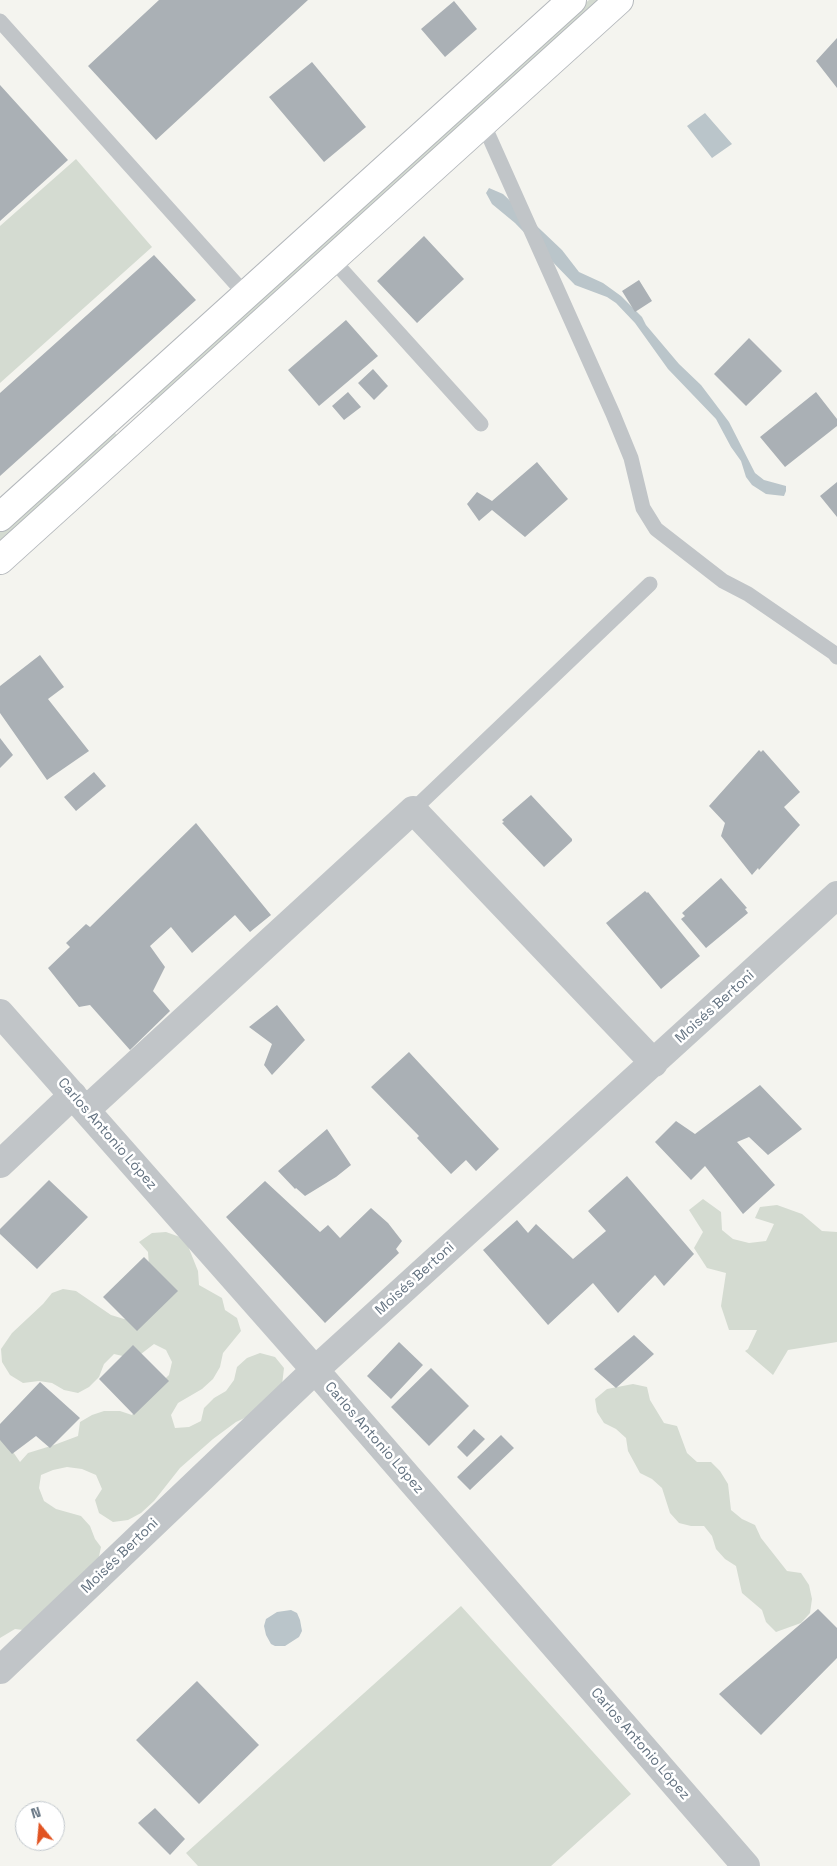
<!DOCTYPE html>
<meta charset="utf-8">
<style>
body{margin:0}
#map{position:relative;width:837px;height:1866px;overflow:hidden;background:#f4f4ef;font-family:"Space Grotesk",sans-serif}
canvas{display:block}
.north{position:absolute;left:15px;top:1801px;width:50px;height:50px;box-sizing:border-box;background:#fff;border:1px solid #c1c7cc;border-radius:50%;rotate:343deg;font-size:14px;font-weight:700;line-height:20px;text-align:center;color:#637280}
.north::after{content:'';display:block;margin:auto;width:18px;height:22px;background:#e15422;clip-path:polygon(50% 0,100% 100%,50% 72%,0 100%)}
</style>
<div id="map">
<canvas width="837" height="1866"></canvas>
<div class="north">N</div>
</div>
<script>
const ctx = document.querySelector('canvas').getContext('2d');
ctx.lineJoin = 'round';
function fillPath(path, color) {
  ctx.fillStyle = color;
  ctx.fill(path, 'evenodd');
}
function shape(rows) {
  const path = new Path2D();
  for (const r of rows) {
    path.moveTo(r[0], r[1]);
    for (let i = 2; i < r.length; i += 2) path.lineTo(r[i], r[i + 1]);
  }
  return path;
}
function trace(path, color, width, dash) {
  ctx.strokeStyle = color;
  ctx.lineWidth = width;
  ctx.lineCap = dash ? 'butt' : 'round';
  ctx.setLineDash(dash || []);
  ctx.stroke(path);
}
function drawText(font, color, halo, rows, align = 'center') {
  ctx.font = font + ' "Space Grotesk",sans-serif';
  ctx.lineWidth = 5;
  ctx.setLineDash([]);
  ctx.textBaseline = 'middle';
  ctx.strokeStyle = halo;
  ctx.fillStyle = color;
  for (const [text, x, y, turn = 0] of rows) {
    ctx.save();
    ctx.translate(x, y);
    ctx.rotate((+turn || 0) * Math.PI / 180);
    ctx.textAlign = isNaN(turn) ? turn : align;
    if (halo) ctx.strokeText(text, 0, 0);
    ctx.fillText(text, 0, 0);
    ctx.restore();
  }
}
const green = shape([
 [589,0,603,0,153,404,151,403,148,400,149,396],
 [76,159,152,247,0,383,0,226],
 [114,431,117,436,0,542,0,530],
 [703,1199,721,1212,722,1230,733,1239,749,1243,766,1241,774,1224,755,1218,760,1207,777,1205,802,1214,822,1231,837,1232,837,1342,788,1350,773,1375,745,1351,748,1349,757,1330,729,1330,721,1306,726,1273,707,1268,694,1248,703,1232,689,1210],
 [166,1232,180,1237,188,1246,198,1271,199,1285,222,1298,225,1310,237,1318,241,1331,223,1353,220,1367,213,1379,202,1389,178,1403,171,1415,175,1428,189,1427,201,1421,204,1408,214,1398,226,1391,234,1380,237,1367,247,1358,260,1353,275,1357,284,1368,282,1385,249,1416,236,1422,213,1439,180,1468,154,1501,141,1513,128,1520,113,1522,99,1513,95,1500,102,1489,96,1475,82,1469,67,1467,53,1470,41,1475,39,1488,44,1501,56,1509,81,1516,90,1526,95,1539,101,1547,98,1561,23,1630,15,1629,0,1638,0,1433,20,1462,28,1453,54,1445,78,1436,80,1422,92,1415,104,1411,120,1411,132,1415,140,1403,169,1375,172,1362,166,1350,154,1344,141,1354,127,1357,114,1354,104,1364,99,1377,89,1387,78,1393,64,1390,52,1383,39,1381,23,1383,10,1375,2,1362,1,1349,12,1333,43,1304,52,1293,63,1289,76,1291,111,1315,124,1319,138,1320,149,1266,148,1252,139,1242,152,1233],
 [633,1384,647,1387,650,1400,664,1423,677,1426,687,1453,697,1462,711,1462,720,1471,728,1484,731,1510,742,1519,755,1525,761,1538,787,1571,801,1573,809,1585,812,1599,810,1613,801,1623,776,1632,766,1622,762,1610,742,1593,736,1566,725,1559,716,1549,712,1536,704,1526,691,1526,679,1523,670,1513,662,1488,652,1479,640,1473,628,1451,626,1438,616,1429,604,1423,597,1412,595,1399,607,1389],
 [461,1606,631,1794,551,1866,198,1866,186,1853]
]);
const water = shape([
 [705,113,732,144,712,158,687,126],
 [489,188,503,194,562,250,579,272,603,283,621,296,642,317,646,325,679,364,701,385,729,422,755,473,764,480,786,486,786,491,784,496,766,494,752,485,746,477,741,461,731,447,716,419,668,369,635,323,616,303,607,297,575,285,515,223,492,204,486,193],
 [291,1610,297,1613,300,1620,302,1631,299,1637,285,1646,275,1646,271,1644,266,1635,264,1626,266,1619,277,1612]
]);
const building = shape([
 [159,0,308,0,156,140,88,66],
 [454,1,477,29,445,57,421,29],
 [837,38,837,88,816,61],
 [312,62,366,127,324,162,269,97],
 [0,85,68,160,0,221],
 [424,236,464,279,417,323,377,281],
 [154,255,196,300,0,476,0,393],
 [639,280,652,301,635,312,622,291],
 [346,320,378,356,319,406,288,370],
 [749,338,782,371,746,406,714,374],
 [373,369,388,386,374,400,358,383],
 [348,392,361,407,344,420,332,406],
 [816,392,837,419,837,426,785,467,760,437],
 [537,462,568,499,525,537,492,510,479,521,467,504,477,492,492,501],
 [837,482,837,517,820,496],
 [40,655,64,687,48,699,89,751,47,780,0,713,0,686],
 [0,738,13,755,0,768],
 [759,750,761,752,763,750,800,792,784,807,800,825,759,870,758,868,752,875,721,836,725,823,709,806],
 [94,772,106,786,76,811,64,797],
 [531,795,572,839,572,841,544,867,502,823,504,822,502,820],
 [196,823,271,915,250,932,235,915,192,953,171,927,150,946,165,967,153,991,170,1011,130,1050,90,1005,79,1007,48,968,70,947,66,943,86,924,90,927],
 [721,878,747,908,745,909,748,913,706,948,681,919,685,916,682,913],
 [645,891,647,893,648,892,700,956,661,989,606,923],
 [277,1005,305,1040,272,1075,264,1065,272,1044,249,1027],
 [409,1052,499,1149,476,1171,466,1160,451,1174,417,1138,419,1136,371,1087],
 [760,1085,802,1129,768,1155,749,1137,737,1142,775,1185,743,1214,705,1166,691,1180,655,1142,676,1121,695,1134],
 [327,1129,351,1165,336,1177,305,1196,296,1188,295,1189,278,1171],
 [627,1176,694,1254,664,1286,655,1275,618,1313,593,1283,548,1325,483,1250,517,1220,528,1233,536,1224,573,1259,606,1231,588,1211],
 [49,1180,88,1217,37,1269,0,1234,0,1229],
 [265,1181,320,1232,328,1225,340,1238,371,1208,388,1223,402,1241,396,1249,399,1253,325,1323,226,1217],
 [144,1257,178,1291,137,1331,103,1297],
 [634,1335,654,1354,616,1388,594,1369],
 [399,1342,423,1365,391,1399,367,1376],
 [133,1345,169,1381,134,1415,99,1379],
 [431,1368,469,1406,429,1446,391,1407],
 [40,1382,80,1418,50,1448,36,1436,12,1454,0,1440,0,1424],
 [474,1429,485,1439,467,1457,457,1447],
 [501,1435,514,1448,470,1490,457,1477],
 [818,1609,837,1628,837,1658,761,1735,719,1694],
 [197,1681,259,1745,199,1804,136,1740],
 [155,1808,185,1839,170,1855,138,1823]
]);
const lane = shape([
 [0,21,246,295],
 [483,123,613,414,631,458,643,508,656,529,723,581,748,594,834,653,837,657],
 [332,259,481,424],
 [413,810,650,584]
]);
const street = shape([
 [0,1013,315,1370,746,1866],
 [86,1110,413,810,654,1063],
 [0,1164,73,1095],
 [0,1670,315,1370,837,895]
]);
const secondary = shape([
 [0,517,572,0],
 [0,560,619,0]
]);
const streetNames = [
 ["Moisés Bertoni",715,1007,-42],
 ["Carlos Antonio López",107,1134,49],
 ["Moisés Bertoni",415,1279,-42],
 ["Carlos Antonio López",374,1438,49],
 ["Moisés Bertoni",120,1556,-44],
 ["Carlos Antonio López",640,1744,49]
];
fillPath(green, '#d4dbd1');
fillPath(water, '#bac5ca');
fillPath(building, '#aab0b5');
trace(secondary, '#b4b8bc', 30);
trace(lane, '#c1c5c8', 15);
trace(street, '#c1c5c8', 28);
trace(secondary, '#fff', 28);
drawText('14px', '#637280', '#fff', streetNames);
</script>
